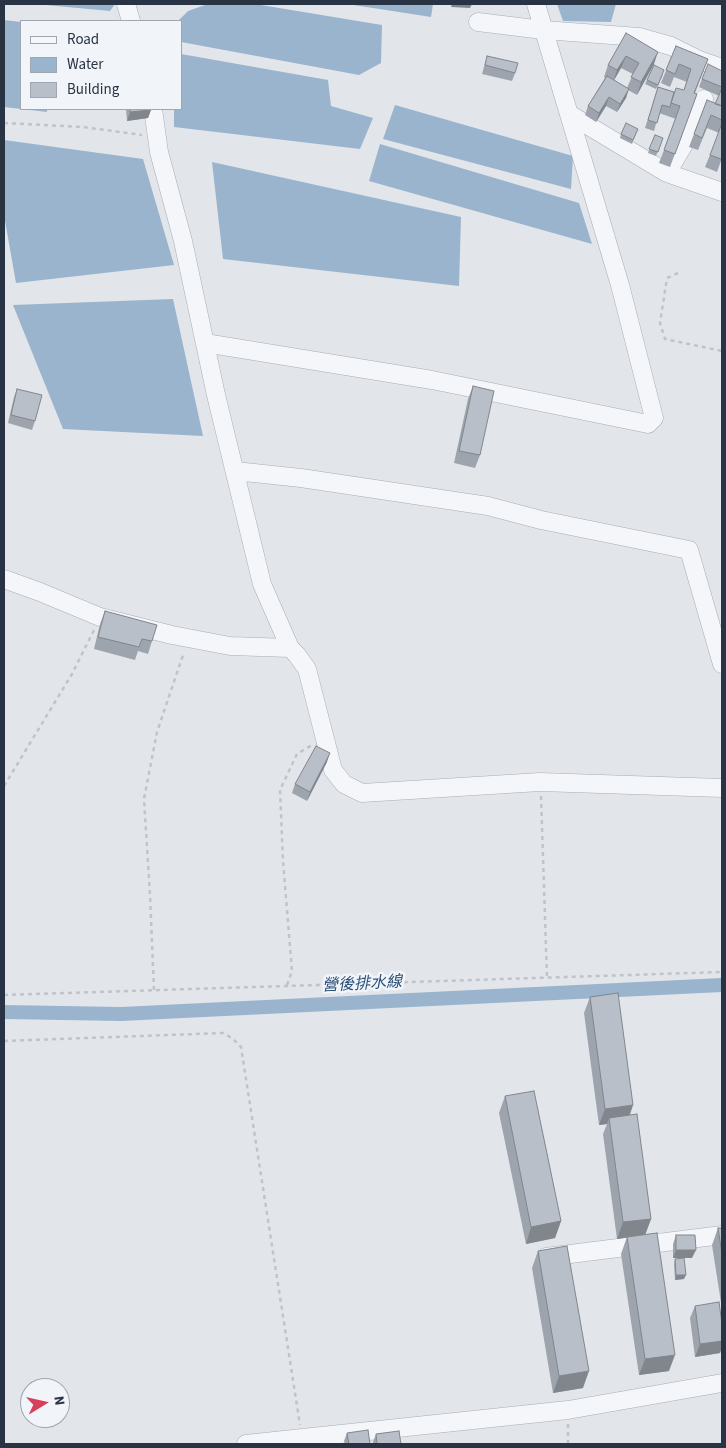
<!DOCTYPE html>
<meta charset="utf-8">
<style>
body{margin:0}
#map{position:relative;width:726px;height:1448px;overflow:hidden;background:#e2e6eb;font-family:"Source Sans 3",sans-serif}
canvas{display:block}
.frame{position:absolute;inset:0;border:5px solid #283344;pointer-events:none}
.legend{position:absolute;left:20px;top:20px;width:162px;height:90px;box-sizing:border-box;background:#f1f4f8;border:1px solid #a1a7b0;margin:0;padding:6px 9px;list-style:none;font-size:15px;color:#283344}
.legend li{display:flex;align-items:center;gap:10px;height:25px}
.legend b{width:25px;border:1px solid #a1a7b0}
.north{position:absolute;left:20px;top:1378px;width:50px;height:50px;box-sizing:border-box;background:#f1f4f8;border:1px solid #a1a7b0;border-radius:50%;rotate:81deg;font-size:14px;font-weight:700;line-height:20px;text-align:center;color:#283344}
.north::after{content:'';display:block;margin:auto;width:18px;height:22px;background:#d83f5a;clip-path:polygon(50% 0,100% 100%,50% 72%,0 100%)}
</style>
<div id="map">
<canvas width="726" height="1448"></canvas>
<div class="frame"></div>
<ul class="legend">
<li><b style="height:6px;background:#f5f6f9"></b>Road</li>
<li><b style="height:14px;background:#9ab4cd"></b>Water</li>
<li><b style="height:14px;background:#b8bfc9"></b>Building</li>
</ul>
<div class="north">N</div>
</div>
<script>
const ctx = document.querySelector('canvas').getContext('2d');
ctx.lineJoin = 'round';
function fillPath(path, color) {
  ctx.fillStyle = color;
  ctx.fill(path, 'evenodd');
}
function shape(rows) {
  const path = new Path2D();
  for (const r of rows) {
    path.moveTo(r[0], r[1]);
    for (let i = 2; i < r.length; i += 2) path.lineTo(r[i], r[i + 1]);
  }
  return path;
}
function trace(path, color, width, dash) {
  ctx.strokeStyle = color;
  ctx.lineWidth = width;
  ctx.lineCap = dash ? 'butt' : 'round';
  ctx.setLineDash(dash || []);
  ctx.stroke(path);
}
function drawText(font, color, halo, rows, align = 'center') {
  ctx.font = font + ' "Source Sans 3","Noto Sans TC",sans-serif';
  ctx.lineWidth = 5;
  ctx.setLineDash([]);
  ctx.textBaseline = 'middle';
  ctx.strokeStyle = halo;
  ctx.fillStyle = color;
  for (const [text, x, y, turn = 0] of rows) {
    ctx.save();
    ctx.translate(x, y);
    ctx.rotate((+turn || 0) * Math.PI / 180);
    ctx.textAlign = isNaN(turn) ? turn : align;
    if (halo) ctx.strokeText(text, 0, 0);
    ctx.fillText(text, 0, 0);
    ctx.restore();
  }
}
const water = shape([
 [35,4,115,4,110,11],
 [208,4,255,4,382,25,381,63,359,75,181,42,181,21,178,21,188,11],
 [347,4,433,4,431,17],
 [557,4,616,4,611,22,563,21],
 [4,20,21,22,21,109,47,109,47,112,4,107],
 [181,54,328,80,331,106,373,118,360,149,174,127,174,109,181,109],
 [395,105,573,156,571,189,383,139],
 [4,140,143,159,174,265,16,283,4,215],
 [380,144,579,203,592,244,369,181],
 [212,162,461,217,459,286,223,259],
 [173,299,203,436,63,429,13,305]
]);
const canal = shape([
 [4,1012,121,1014,722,985]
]);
const path = shape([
 [4,123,83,127,142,135],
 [678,273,667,278,660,323,665,339,722,351],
 [4,786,72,674,94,630],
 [541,796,547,978],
 [287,985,292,971,283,861,280,790,297,754,312,745],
 [154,990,150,895,144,799,157,732,184,652],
 [4,995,722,972],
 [4,1041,223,1033,232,1038,241,1047,300,1425],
 [568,1424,568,1444]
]);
const minor = shape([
 [126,4,131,21],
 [478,22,543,30,639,37,671,46,699,60,722,68],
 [153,109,159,152,183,241,216,395,262,584,290,648],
 [569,114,667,173,722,192],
 [667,173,683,146,704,99],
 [205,343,432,380,648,424,654,418,620,285,536,4],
 [235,471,301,478,488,506,541,520,689,550,722,664],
 [4,579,40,592,100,617,172,635,230,646,290,648,297,655,307,669,333,770,344,784,362,793,540,782,722,788],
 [546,1257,722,1235],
 [246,1444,568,1410,722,1383]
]);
const wall = shape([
 [626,33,654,64,637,95,628,90,626,98,617,112,606,106,596,122,585,115,588,106,605,78,604,77,608,65],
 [621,68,633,74,627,88,614,80],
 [676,46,708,59,695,93,697,94,670,167,659,163,676,119,659,113,654,131,645,128,658,87,674,92,684,90,687,82,674,77,670,87,661,83],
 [487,56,515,73,512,81,482,74],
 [722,71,722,158,717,172,705,167,719,133,707,128,698,150,689,147,707,100,715,104,719,96,699,87,702,79],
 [663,75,656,89,645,84,647,80],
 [126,109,151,109,148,118,127,121],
 [638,129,632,144,620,138,621,134],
 [655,135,663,138,656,156,648,153],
 [473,386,480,455,475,468,454,463,468,399],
 [17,389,35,421,32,430,8,423,14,397],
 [105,611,152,641,148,654,138,651,135,660,94,649,100,624],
 [327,762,307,801,292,793,295,784],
 [590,997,633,1105,630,1115,651,1219,645,1235,669,1371,639,1375,621,1254,627,1237,617,1239,603,1134,607,1124,599,1125,584,1013],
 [505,1096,561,1221,555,1238,526,1244,499,1113],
 [718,1228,722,1228,722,1309,712,1245],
 [676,1235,692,1258,673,1258,673,1244],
 [538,1251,583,1388,553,1393,532,1268],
 [675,1259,684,1279,675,1280,674,1264],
 [695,1306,722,1324,722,1347,720,1353,695,1357,690,1318],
 [347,1433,370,1444,345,1444,344,1441],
 [376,1434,401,1444,373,1444,373,1442]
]);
const shadedWall = shape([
 [452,4,472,4,470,8,451,7],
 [658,52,654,64,637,95,641,82],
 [626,56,621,68,613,82,617,70],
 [629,89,626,98,617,112,620,104],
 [609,97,606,106,596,122,599,113],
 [151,110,148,118,127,121,130,112],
 [330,753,327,762,307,801,310,792],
 [633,1105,627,1121,609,1118,607,1124,599,1125,605,1109],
 [651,1219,645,1235,617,1239,623,1222],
 [561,1221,555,1238,526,1244,531,1227],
 [676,1250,696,1250,692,1258,673,1258],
 [676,1275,686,1275,684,1279,675,1280],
 [722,1341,722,1347,720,1353,695,1357,700,1344],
 [675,1355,669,1371,639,1375,645,1359],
 [589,1371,583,1388,553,1393,559,1376]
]);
const building = shape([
 [626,33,658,52,641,82,631,77,639,63,626,56,617,70,608,65,626,33],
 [676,46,708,59,694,93,697,94,675,154,664,150,680,106,671,103,676,88,684,90,691,69,679,64,675,74,666,70,676,46],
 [487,56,518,63,515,73,485,65,487,56],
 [708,64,722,71,722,87,702,79,708,64],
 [654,65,664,70,658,85,647,80,654,65],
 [607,76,629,89,620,104,609,97,599,113,588,106,607,76],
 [658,87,674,92,670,107,662,105,657,123,648,120,658,87],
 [722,88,722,106,715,104,722,88],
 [707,100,722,106,722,120,711,115,702,138,694,134,707,100],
 [130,109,151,109,151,110,130,112,130,109],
 [626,123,638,129,633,140,621,134,626,123],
 [722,123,722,157,721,159,710,155,722,123],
 [655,135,663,138,658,152,649,149,655,135],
 [473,386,494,391,480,455,459,451,473,386],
 [17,389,42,395,35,421,11,415,17,389],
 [105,611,157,625,152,641,142,639,139,647,98,637,105,611],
 [316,746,330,753,310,792,295,784,316,746],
 [618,993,633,1105,605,1109,590,997,618,993],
 [534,1091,561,1221,531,1227,505,1096,534,1091],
 [637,1114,651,1219,623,1222,609,1118,637,1114],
 [718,1228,722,1228,722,1254,718,1228],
 [657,1233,675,1355,645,1359,627,1237,657,1233],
 [676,1235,695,1235,696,1250,676,1250,676,1235],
 [567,1246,589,1371,559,1376,538,1251,567,1246],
 [684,1258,686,1275,676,1275,675,1259,684,1258],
 [719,1302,722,1324,722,1341,700,1344,695,1306,719,1302],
 [368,1430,370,1444,349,1444,347,1433,368,1430],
 [399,1431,401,1444,377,1444,376,1434,399,1431]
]);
const waterNames = [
 ["營後排水線",362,985,-3]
];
fillPath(water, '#9ab4cd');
trace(canal, '#9ab4cd', 14);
trace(minor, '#a6adb6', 19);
trace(path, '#c0c3ca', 2.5, [4, 4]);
trace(minor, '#f5f6f9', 18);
fillPath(wall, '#9ea4ad');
fillPath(shadedWall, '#81868d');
fillPath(building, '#b8bfc9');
trace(building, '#81868d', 1);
drawText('italic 16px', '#2f537b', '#f1f4f8', waterNames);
</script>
